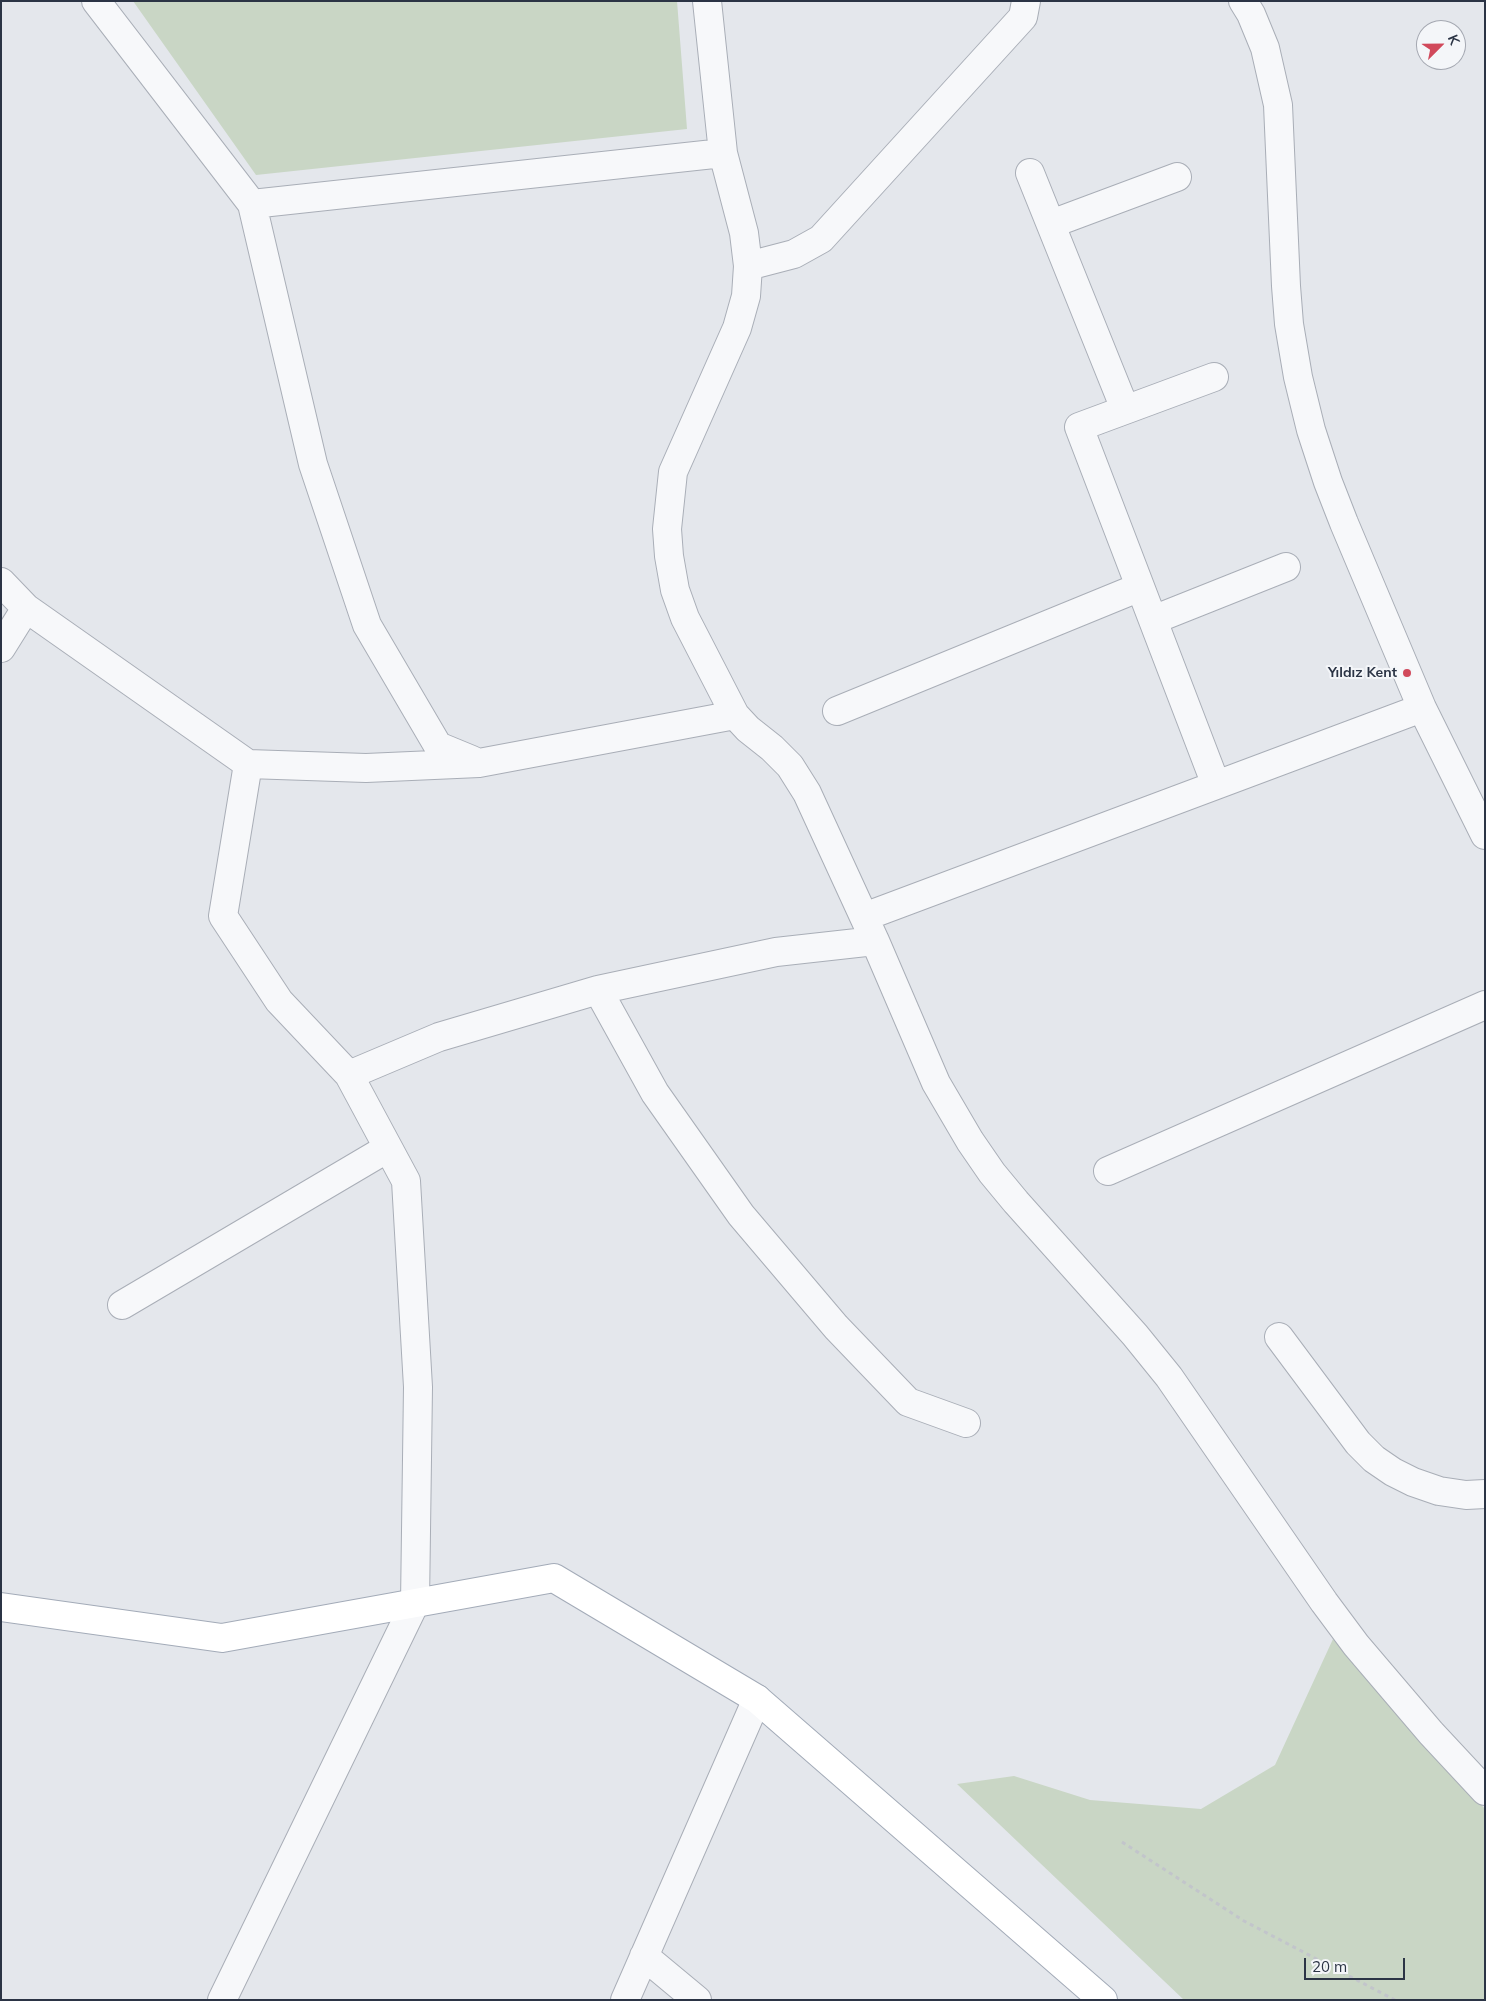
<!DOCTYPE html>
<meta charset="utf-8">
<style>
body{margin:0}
#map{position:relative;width:1486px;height:2001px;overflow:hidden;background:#e4e7ec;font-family:Mulish,sans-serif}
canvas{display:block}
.frame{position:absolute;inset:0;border:2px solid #2b3445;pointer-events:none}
.north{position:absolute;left:1416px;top:20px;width:50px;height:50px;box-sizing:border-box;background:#f4f6f9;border:1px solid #a4a8b1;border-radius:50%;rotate:67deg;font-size:14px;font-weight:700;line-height:20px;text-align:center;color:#2b3445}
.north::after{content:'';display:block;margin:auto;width:18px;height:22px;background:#d1495b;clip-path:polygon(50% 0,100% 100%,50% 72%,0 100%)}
.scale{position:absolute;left:1304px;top:1958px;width:101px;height:22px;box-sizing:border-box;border:2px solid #2b3445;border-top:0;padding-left:6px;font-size:15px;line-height:18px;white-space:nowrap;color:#2b3445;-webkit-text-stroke:4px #f4f6f9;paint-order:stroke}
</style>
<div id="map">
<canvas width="1486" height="2001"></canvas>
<div class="frame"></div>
<div class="north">K</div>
<div class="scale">20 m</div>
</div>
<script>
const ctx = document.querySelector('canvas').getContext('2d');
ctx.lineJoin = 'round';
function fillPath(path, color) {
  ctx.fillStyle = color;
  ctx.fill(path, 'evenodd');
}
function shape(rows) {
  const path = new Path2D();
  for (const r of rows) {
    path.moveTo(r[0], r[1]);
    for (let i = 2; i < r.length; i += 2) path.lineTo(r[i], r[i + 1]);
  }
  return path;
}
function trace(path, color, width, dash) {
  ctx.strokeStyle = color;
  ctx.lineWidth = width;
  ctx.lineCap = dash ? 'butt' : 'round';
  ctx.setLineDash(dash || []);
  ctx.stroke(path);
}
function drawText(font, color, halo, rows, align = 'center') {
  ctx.font = font + ' Mulish,sans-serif';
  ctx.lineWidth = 4;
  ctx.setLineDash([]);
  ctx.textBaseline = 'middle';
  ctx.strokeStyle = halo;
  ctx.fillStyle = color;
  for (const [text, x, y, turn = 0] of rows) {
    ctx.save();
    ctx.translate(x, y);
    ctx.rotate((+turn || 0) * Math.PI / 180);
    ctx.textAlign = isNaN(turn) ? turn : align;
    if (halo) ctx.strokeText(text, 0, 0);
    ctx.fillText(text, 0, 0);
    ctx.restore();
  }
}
const green = shape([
 [133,1,677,1,687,129,256,175],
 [1333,1639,1485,1809,1485,2000,1184,2000,957,1784,1014,1776,1090,1800,1201,1809,1275,1765]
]);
const path = shape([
 [1122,1842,1244,1921,1395,2000]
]);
const minor = shape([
 [96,1,252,204,723,153],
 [707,1,723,153,744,233,748,266,746,296,737,328,673,472,667,529,669,556,675,590,685,618,735,715,748,729,772,748,790,766,807,793,875,941,936,1083,970,1141,992,1173,1016,1202,1135,1335,1169,1377,1324,1602,1356,1645,1431,1733,1485,1791],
 [1243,1,1251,14,1265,48,1278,105,1286,286,1289,324,1298,377,1311,430,1328,482,1344,523,1422,708,1485,835],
 [1030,173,1125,409],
 [252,204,313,464,367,625,438,746,472,760],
 [1051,224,1177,177],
 [748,266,794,254,821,239,1023,17,1026,1],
 [1214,377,1079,427,1216,785],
 [1,582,26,608,248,764,366,768,479,763,735,715],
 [1153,620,1286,567],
 [1,648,26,608],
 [837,711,1140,587],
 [864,917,1422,708],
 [598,990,655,1093,741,1215,836,1327,908,1402,966,1423],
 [349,1075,439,1037,598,990,776,952,875,941],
 [1108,1171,1485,1005],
 [122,1305,388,1148],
 [1279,1337,1358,1443,1374,1459,1393,1472,1413,1482,1439,1491,1466,1495,1485,1494],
 [644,1956,697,2000],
 [222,2000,415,1603,418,1387,406,1181,349,1075,279,1001,223,916,248,764],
 [625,2000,757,1699]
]);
const major = shape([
 [1,1607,222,1638,554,1578,757,1699,1103,2000]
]);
const markers = [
 [1407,673,5,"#d1495b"]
];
const poiNames = [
 ["Yıldız Kent",1397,673]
];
fillPath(green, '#c9d6c5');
trace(minor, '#a9aeb7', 30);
trace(major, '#a3abb8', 30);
trace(path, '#c2c5cb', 3, [4, 4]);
trace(minor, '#f7f8fa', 28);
trace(major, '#fff', 28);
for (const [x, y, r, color] of markers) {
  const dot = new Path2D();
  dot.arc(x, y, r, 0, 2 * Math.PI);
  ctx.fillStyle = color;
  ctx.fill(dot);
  trace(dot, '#f4f6f9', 2);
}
drawText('bold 14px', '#2b3445', '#f4f6f9', poiNames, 'right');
</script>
